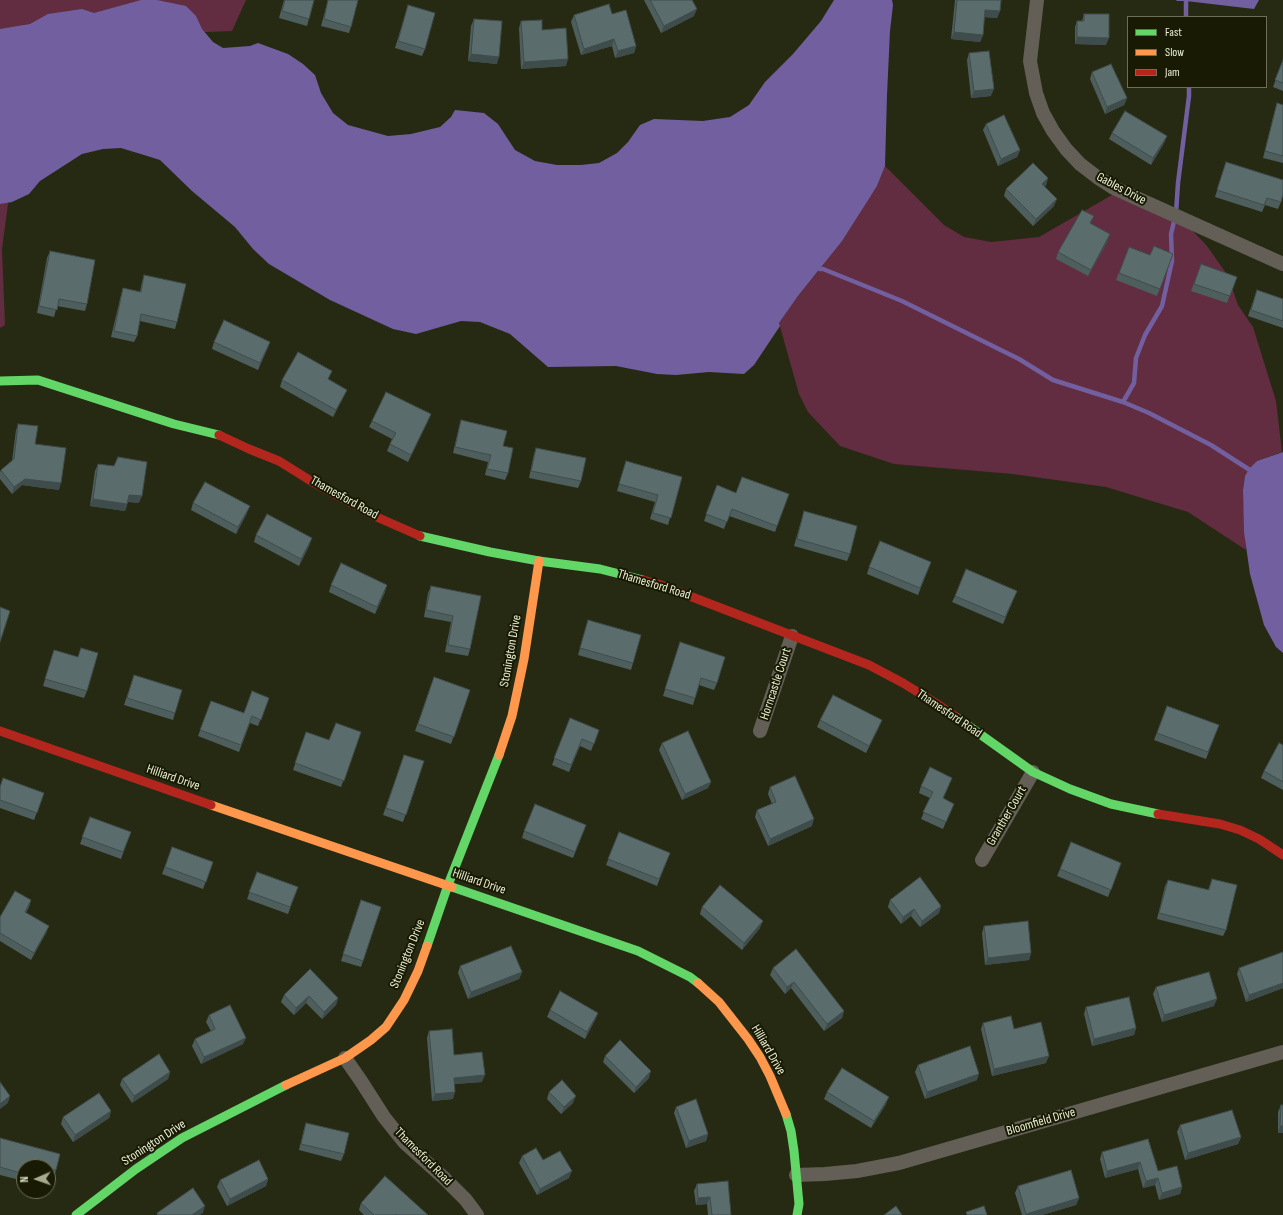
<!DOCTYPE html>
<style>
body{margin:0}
#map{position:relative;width:1283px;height:1215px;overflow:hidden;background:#272a13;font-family:"Sofia Sans Condensed",sans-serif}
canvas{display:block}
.legend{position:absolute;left:1127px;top:16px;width:140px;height:72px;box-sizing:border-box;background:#181a04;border:1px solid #6c6f56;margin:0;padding:5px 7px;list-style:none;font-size:12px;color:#e9eed1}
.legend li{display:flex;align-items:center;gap:8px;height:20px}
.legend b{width:20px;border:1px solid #6c6f56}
.north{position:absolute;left:16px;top:1159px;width:40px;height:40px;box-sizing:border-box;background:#181a04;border:1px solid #6c6f56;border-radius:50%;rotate:268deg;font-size:11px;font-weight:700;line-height:16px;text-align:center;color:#e9eed1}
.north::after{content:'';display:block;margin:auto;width:14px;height:18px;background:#a5a98e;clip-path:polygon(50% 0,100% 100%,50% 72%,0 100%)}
</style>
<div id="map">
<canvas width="1283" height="1215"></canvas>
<ul class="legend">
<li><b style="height:5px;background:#63d668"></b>Fast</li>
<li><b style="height:5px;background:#ff974d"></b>Slow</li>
<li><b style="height:5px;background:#b3261e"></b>Jam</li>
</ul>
<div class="north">N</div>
</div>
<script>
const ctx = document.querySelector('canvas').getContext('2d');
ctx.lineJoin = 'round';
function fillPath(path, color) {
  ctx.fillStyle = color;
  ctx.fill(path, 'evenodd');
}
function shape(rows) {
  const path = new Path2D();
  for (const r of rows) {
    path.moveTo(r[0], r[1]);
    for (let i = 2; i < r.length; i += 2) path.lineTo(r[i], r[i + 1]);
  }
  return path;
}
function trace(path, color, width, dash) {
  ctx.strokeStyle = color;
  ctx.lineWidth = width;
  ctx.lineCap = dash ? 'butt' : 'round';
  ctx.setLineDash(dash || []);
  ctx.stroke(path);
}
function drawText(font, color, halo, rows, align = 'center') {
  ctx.font = font + ' "Sofia Sans Condensed",sans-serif';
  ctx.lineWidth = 4;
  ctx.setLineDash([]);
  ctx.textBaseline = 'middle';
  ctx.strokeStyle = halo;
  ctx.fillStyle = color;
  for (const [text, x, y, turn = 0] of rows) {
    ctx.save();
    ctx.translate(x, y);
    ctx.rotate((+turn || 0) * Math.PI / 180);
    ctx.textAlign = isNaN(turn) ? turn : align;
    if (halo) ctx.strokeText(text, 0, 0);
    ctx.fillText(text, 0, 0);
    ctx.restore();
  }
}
const green = shape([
 [0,0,246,0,232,31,184,33,14,159,2,249,5,325,0,328],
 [885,166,944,225,964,237,991,242,1039,237,1112,195,1137,192,1176,213,1207,246,1228,276,1238,305,1253,327,1276,401,1282,452,1257,461,1245,476,1243,490,1246,550,1188,512,1106,487,1013,474,894,464,840,446,808,412,799,394,779,323,798,296,820,269,877,186]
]);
const water = shape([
 [141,0,157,0,186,6,196,16,202,29,213,42,223,48,250,46,258,43,288,54,303,64,315,75,321,93,333,113,348,125,388,136,411,134,440,127,451,117,455,110,484,113,498,124,515,150,535,161,557,165,581,165,599,163,617,153,628,142,640,125,654,119,703,121,730,117,749,105,765,82,793,54,821,21,834,0,892,0,893,5,890,31,887,95,885,166,877,186,842,241,798,296,779,323,780,326,754,365,744,374,709,372,676,375,657,374,616,366,548,367,510,334,480,322,461,321,416,334,393,329,330,300,269,264,253,249,235,227,192,191,160,160,144,155,121,148,103,149,82,154,40,181,29,194,12,202,0,204,0,29,30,24,48,14,82,9,94,13],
 [1176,0,1259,0,1254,9,1186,1,1177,1],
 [1283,452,1283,653,1276,647,1264,625,1250,574,1244,532,1243,490,1245,476,1249,469,1257,461]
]);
const stream = shape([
 [1186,17,1186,1,1187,0],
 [815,266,820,269,823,269,902,301,1019,359,1053,380,1123,402,1149,413,1211,445,1253,472],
 [1123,402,1134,383,1136,358,1145,335,1162,306,1172,261,1171,234,1176,213,1178,183,1189,96,1189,87]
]);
const street = shape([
 [1037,0,1030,61,1036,93,1043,113,1053,131,1066,149,1080,164,1097,177,1114,188,1283,264],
 [760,731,792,636],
 [982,860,1033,772],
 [345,1058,361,1081,384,1117,404,1142,444,1178,466,1200,477,1215],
 [796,1175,825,1174,857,1171,899,1163,1283,1052]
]);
const fast = shape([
 [0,381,38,380,174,424,219,435],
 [420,536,490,552,539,561,600,569,643,580],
 [956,717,1033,772,1070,789,1111,804,1158,814],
 [452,887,638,951,690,977,698,983],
 [427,946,448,885,499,755],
 [786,1114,791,1131,794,1151,799,1204,797,1215],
 [76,1215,136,1169,182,1138,286,1085]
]);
const slow = shape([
 [499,755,512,716,524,659,539,561],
 [211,805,452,887],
 [698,983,719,1002,748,1039,760,1057,770,1076,786,1114],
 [286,1085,345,1058,371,1040,386,1027,404,1000,418,971,427,946]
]);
const jam = shape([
 [219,435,249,449,279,461,311,481,379,518,420,536],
 [643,580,661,585,869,665,903,683,937,704,956,717],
 [0,731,211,805],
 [1158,814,1220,824,1240,830,1259,839,1283,855]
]);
const wall = shape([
 [284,0,314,0,307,26,279,18],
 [328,0,358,0,351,27,349,33,321,26],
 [644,0,692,0,694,16,661,33],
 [955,0,1001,0,1000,11,997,18,984,17,983,35,980,42,951,39],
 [408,5,425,49,422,56,395,48],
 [612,14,636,46,634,53,615,58,612,46,581,55,571,22,574,15],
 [1084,14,1106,45,1075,44,1075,27,1077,21,1082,21],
 [474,19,497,64,468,61,471,26],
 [521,21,542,30,566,66,521,69,519,28],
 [969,53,991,96,971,98,967,60],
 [1283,60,1283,91,1273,87],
 [1092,72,1127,98,1124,105,1105,114,1090,79],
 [1277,103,1283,105,1283,163,1263,158,1275,110],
 [986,124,1020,150,1017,157,998,166,983,130],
 [1112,133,1167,136,1164,143,1151,165,1109,139],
 [1226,162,1281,202,1278,209,1265,205,1262,212,1215,197],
 [1048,178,1046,185,1045,186,1054,206,1033,226,1004,196,1006,189],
 [1108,241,1088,276,1056,259,1058,252],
 [1129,247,1150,255,1173,254,1157,296,1116,280],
 [50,251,87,304,85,311,57,306,54,317,37,313,47,258],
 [1201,264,1237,277,1227,303,1191,291],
 [144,275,177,322,175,329,140,321,137,336,134,342,111,337,121,295,123,288,140,292,142,282],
 [1257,290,1283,299,1283,328,1248,316],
 [214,342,270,342,258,370,212,349],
 [282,380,347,390,344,396,333,417,280,387],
 [461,420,508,473,505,480,485,475,488,462,453,453,459,427],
 [372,421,428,421,408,462,387,451,392,439,369,427],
 [18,424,35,444,59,490,22,485,12,494,0,479,0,472,1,470,12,461,16,430],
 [536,448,581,481,578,488,529,478,534,454],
 [626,461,682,477,668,525,650,519,655,502,617,491],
 [98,464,139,503,128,502,125,511,90,506,95,471],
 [717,485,736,493,789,494,775,532,729,516,724,529,704,521],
 [193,503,247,513,236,534,191,510],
 [804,511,850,554,847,561,794,546],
 [256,535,310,544,299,566,254,542],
 [931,562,918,595,867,574,869,567],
 [331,585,385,592,375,614,329,592],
 [431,586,481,596,470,649,468,656,445,652,451,622,424,617,428,593],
 [1017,591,1003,624,952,602,955,596],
 [588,620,633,663,631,670,578,655],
 [680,642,717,683,714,690,699,685,693,705,663,696],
 [81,648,87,691,84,698,43,686,54,650,78,657],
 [134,675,175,713,173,720,124,705],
 [434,677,470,690,451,744,415,731],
 [269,698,258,726,250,723,239,752,198,736,211,701,244,713],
 [1167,706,1219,725,1206,759,1154,740],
 [570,718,599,730,591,751,580,746,569,772,552,765],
 [820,720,879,727,866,753,817,727],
 [306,732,329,740,361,732,341,787,293,770],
 [662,743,711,782,708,788,682,800,659,750],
 [1283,745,1283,790,1261,778,1264,771],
 [404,755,424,761,403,822,383,815],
 [952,778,943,799,951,810,943,829,921,819,930,798,919,793,921,786],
 [0,786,44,793,34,820,0,808],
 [770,787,812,826,768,846,755,817,757,810,772,804,768,794],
 [90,817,131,832,121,859,80,844],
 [586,825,573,858,522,838,524,831],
 [619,832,670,853,657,886,606,865],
 [172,847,213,862,203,889,162,874],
 [1121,863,1108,897,1057,876,1060,869],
 [257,872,298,887,288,914,247,899],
 [1212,879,1226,930,1223,936,1157,919,1165,886,1168,880,1208,890],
 [31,900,29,907,26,913,49,926,46,933,31,960,0,941,0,917],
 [361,900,381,907,361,967,341,961],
 [890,900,941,906,939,913,920,927,911,916,901,924,888,907],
 [702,907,760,928,742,950,700,914],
 [984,926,1031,953,1029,960,985,965,982,933],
 [1283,952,1283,988,1246,1002,1237,974,1239,968],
 [460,966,522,972,519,979,468,999,458,973],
 [773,968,844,1011,842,1018,824,1031,791,988,785,994,770,975],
 [1156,987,1214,1006,1162,1022,1153,994],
 [284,995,338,998,336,1005,322,1019,306,1003,294,1015,281,1002],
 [1086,1007,1136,1028,1134,1035,1092,1046,1084,1014],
 [550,1010,598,1013,595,1020,585,1039,547,1017],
 [209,1015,243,1044,201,1064,192,1046,195,1039,211,1031,206,1022],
 [983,1023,1014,1029,1046,1063,992,1076,981,1029],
 [429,1031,454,1055,482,1082,455,1084,453,1099,432,1101,427,1038],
 [605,1056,649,1078,634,1093,603,1062],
 [918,1065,977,1080,925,1099,915,1072],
 [170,1072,168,1079,132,1103,120,1085,122,1079],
 [549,1092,573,1103,561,1114,547,1099],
 [827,1092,886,1104,871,1128,824,1099],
 [1281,1105,1283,1105,1283,1133,1278,1133,1278,1112],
 [676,1107,708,1134,706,1141,686,1148,674,1113],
 [111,1111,109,1118,73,1142,61,1124,63,1117],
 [306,1123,344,1154,341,1161,299,1150,304,1129],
 [1180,1125,1241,1137,1238,1144,1185,1160,1177,1132],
 [0,1138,56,1170,54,1177,48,1176,48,1167,24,1167,24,1181,0,1175],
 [1148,1139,1158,1171,1182,1187,1180,1194,1159,1200,1155,1185,1143,1188,1138,1169,1105,1178,1100,1159,1102,1152],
 [522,1156,543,1160,569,1178,537,1195,519,1163],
 [268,1179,266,1186,227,1206,217,1187,220,1180],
 [697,1184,731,1215,708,1215,707,1204,696,1205,694,1191],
 [1018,1186,1079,1198,1076,1205,1042,1215,1022,1215,1015,1193],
 [361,1203,428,1215,364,1215,359,1210]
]);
const shadedWall = shape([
 [697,9,694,16,661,33,664,26],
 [985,10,1000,11,997,18,982,17],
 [954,32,983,35,980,42,951,39],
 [1077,37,1109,38,1106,45,1075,44],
 [614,39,612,46,581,55,584,49],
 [636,46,634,53,615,58,618,51],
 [471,54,499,57,497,64,468,61],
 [568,59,566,66,521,69,524,62],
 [994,89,991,96,971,98,974,91],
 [1127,98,1124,105,1105,114,1107,107],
 [1167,136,1164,143,1151,165,1153,158],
 [1020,150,1017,157,998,166,1001,159],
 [1048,178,1046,185,1040,191,1042,184],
 [1057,199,1054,206,1033,226,1036,219],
 [1110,234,1108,241,1088,276,1091,270],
 [270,342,268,348,258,370,260,363],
 [347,390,344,396,333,417,336,410],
 [431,414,428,421,408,462,411,455],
 [25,479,61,483,59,490,22,485,12,494,14,487],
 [129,495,142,496,139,503,126,501],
 [93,499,127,504,125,511,90,506],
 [250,506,247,513,236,534,238,527],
 [312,538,310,544,299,566,301,559],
 [387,585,385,592,375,614,377,607],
 [882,720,879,727,866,753,869,746],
 [711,782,708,788,682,800,685,794],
 [814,819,812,826,768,846,770,839],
 [31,900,29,907,22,919,25,912],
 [941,906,939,913,920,927,922,921],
 [914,909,911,916,901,924,903,917],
 [763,921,760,928,742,950,744,943],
 [49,926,46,933,31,960,34,953],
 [1031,953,1029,960,985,965,988,958],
 [522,972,519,979,468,999,471,992],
 [794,982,791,988,785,994,787,987],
 [1283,983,1283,988,1246,1002,1249,995],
 [309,996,306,1003,294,1015,296,1008],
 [338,998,336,1005,322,1019,324,1012],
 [1217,999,1214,1006,1162,1022,1164,1015],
 [844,1011,842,1018,824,1031,827,1024],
 [598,1013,595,1020,585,1039,587,1032],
 [1136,1028,1134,1035,1092,1046,1094,1039],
 [246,1038,243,1044,201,1064,204,1057],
 [1049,1056,1046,1063,992,1076,994,1069],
 [651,1071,649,1078,634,1093,636,1087],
 [170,1072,168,1079,132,1103,134,1096],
 [979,1074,977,1080,925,1099,927,1092],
 [485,1075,482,1082,452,1084,454,1078],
 [455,1092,453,1099,432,1101,435,1094],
 [10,1096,8,1103,0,1109,0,1104],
 [576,1096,573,1103,561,1114,564,1107],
 [889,1097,886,1104,871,1128,874,1121],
 [111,1111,109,1118,73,1142,75,1135],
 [1280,1126,1283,1126,1283,1133,1278,1133],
 [708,1134,706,1141,686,1148,689,1141],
 [1241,1137,1238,1144,1185,1160,1188,1153],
 [1140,1162,1138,1169,1105,1178,1107,1171],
 [572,1171,569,1178,537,1195,540,1189],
 [1158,1178,1155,1185,1143,1188,1146,1181],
 [268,1179,266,1186,227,1206,230,1199],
 [1182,1187,1180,1194,1159,1200,1162,1193],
 [710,1197,707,1204,696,1205,698,1198],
 [1079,1198,1076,1205,1042,1215,1026,1215,1026,1214],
 [205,1206,203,1213,200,1215,192,1215]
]);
const building = shape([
 [285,0,314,0,309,19,282,11,285,0],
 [328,0,358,0,351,27,324,19,328,0],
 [650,0,692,0,697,9,664,26,650,0],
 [957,0,1001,0,1000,11,985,10,983,35,954,32,957,0],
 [609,4,612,14,626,10,636,46,618,51,614,39,584,49,574,15,609,4],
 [408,5,435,13,425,49,398,41,408,5],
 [1084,14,1109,14,1109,38,1077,37,1077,21,1084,21,1084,14],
 [474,19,502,21,499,57,471,54,474,19],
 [542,20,542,30,566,28,568,59,524,62,521,21,542,20],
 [989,51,994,89,974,91,969,53,989,51],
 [1283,60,1283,83,1275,80,1283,60],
 [1111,64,1127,98,1107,107,1092,72,1111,64],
 [1277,103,1283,105,1283,156,1265,151,1277,103],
 [1125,111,1167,136,1153,158,1112,133,1125,111],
 [1004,115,1020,150,1001,159,986,124,1004,115],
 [1226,162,1283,180,1283,194,1281,202,1267,198,1264,205,1217,190,1226,162],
 [1033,163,1048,178,1042,184,1057,199,1036,219,1006,189,1033,163],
 [1082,210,1094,216,1090,223,1110,234,1091,270,1058,252,1082,210],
 [1154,246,1173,254,1160,289,1119,273,1129,247,1150,255,1154,246],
 [50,251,95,260,87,304,59,299,57,310,39,306,50,251],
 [1201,264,1237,277,1230,296,1194,284,1201,264],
 [144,275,186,284,177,322,141,314,137,336,114,331,123,288,141,292,144,275],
 [1257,290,1283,299,1283,321,1251,310,1257,290],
 [224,320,270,342,260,363,214,342,224,320],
 [298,352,332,371,328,379,347,390,336,410,282,380,298,352],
 [386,392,431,414,411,455,390,444,396,433,372,421,386,392],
 [461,420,507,431,503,446,513,448,508,473,487,469,491,455,455,447,461,420],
 [18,424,38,426,35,444,66,448,61,483,25,479,14,487,1,470,14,459,18,424],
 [536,448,586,458,581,481,531,471,536,448],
 [118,457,147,462,142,496,129,495,127,504,93,499,98,464,114,466,118,457],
 [626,461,682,477,671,518,653,513,658,495,619,484,626,461],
 [742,477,789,494,777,526,732,509,727,522,706,514,717,485,736,493,742,477],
 [205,482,250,506,238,527,193,503,205,482],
 [804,511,857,526,850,554,797,539,804,511],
 [267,514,312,538,301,559,256,535,267,514],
 [880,541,931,562,920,588,869,567,880,541],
 [341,563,387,585,377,607,331,585,341,563],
 [966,569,1017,591,1005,617,955,596,966,569],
 [431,586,481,596,470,649,448,645,453,616,426,610,431,586],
 [0,607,10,611,0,642,0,607],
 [588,620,641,635,633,663,580,648,588,620],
 [680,642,725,657,717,683,701,678,695,698,665,689,680,642],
 [81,648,98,653,87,691,45,679,54,650,78,657,81,648],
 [134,675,182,690,175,713,127,698,134,675],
 [434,677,470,690,454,737,418,724,434,677],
 [252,691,269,698,261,720,252,716,241,745,200,730,211,701,244,713,252,691],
 [833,695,882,720,869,746,820,720,833,695],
 [1167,706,1219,725,1208,752,1157,733,1167,706],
 [570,718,599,730,594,744,582,739,571,765,554,758,570,718],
 [336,723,361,732,344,781,295,763,306,732,329,740,336,723],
 [688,731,711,782,685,794,662,743,688,731],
 [1279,743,1283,745,1283,782,1264,771,1279,743],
 [404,755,424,761,406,815,386,808,404,755],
 [930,767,952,778,943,798,954,804,946,822,923,812,933,792,921,786,930,767],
 [795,776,814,819,770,839,757,810,776,802,770,787,795,776],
 [3,778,44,793,37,813,0,800,0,787,3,778],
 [535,804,586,825,575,852,524,831,535,804],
 [90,817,131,832,123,852,82,837,90,817],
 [619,832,670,853,659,879,608,859,619,832],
 [1071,842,1121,863,1111,890,1060,869,1071,842],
 [172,847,213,862,206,882,165,867,172,847],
 [257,872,298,887,290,907,249,892,257,872],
 [920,877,941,906,922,921,914,909,903,917,890,900,920,877],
 [1212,879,1237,885,1226,930,1159,913,1168,880,1209,890,1212,879],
 [720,885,763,921,744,943,702,907,720,885],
 [15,891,31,900,25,912,49,926,34,953,0,933,0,917,15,891],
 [361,900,381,907,363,961,343,954,361,900],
 [1028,921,1031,953,988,958,984,926,1028,921],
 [511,946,522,972,471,992,460,966,511,946],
 [796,949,844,1011,827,1024,794,982,787,987,773,968,796,949],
 [1283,952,1283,983,1249,995,1239,968,1283,952],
 [310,969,338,998,324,1012,309,996,296,1008,284,995,310,969],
 [1209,972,1217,999,1164,1015,1156,987,1209,972],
 [560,991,598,1013,587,1032,550,1010,560,991],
 [1129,997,1136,1028,1094,1039,1086,1007,1129,997],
 [230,1005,246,1038,204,1057,195,1039,215,1029,209,1015,230,1005],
 [1011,1016,1014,1029,1041,1022,1049,1056,994,1069,983,1023,1011,1016],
 [452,1029,454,1055,482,1052,485,1075,454,1078,455,1092,435,1094,429,1031,452,1029],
 [620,1040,651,1071,636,1087,605,1056,620,1040],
 [970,1046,979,1074,927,1092,918,1065,970,1046],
 [159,1054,170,1072,134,1096,122,1079,159,1054],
 [842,1068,889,1097,874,1121,827,1092,842,1068],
 [562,1080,576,1096,564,1107,549,1092,562,1080],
 [0,1082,10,1096,0,1104,0,1082],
 [99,1093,111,1111,75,1135,63,1117,99,1093],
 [696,1099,708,1134,689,1141,676,1107,696,1099],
 [1281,1105,1283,1105,1283,1126,1280,1126,1281,1105],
 [1232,1110,1241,1137,1188,1153,1180,1125,1232,1110],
 [306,1123,349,1133,344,1154,301,1144,306,1123],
 [0,1138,60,1154,56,1170,48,1168,48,1167,42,1166,41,1167,24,1167,24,1174,0,1167,0,1138],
 [1148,1139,1158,1171,1177,1166,1182,1187,1162,1193,1158,1178,1146,1181,1140,1162,1107,1171,1102,1152,1148,1139],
 [536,1148,543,1160,560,1151,572,1171,540,1189,522,1156,536,1148],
 [259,1160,268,1179,230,1199,220,1180,259,1160],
 [1071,1170,1079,1198,1026,1214,1018,1186,1071,1170],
 [385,1176,428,1215,396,1215,396,1214,395,1215,374,1215,361,1203,385,1176],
 [728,1181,731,1215,712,1215,710,1197,698,1198,697,1184,728,1181],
 [193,1188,205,1206,192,1215,158,1215,157,1213,193,1188],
 [896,1206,902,1215,884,1215,896,1206],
 [984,1206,987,1215,967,1215,966,1212,984,1206]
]);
const streetNames = [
 ["Gables Drive",1121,189,28],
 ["Thamesford Road",344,498,29],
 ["Thamesford Road",654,585,17],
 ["Stonington Drive",511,651,-80],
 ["Horncastle Court",776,684,-72],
 ["Thamesford Road",949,714,34],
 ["Hilliard Drive",173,778,19],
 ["Granther Court",1007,816,-60],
 ["Hilliard Drive",479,882,19],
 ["Stonington Drive",408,954,-68],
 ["Hilliard Drive",768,1050,60],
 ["Bloomfield Drive",1041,1122,-16],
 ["Stonington Drive",154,1143,-33],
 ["Thamesford Road",423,1157,45]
];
fillPath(green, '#622c41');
fillPath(water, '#725fa0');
trace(stream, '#725fa0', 4.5);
trace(street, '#635e56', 14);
trace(fast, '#63d668', 9);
trace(slow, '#ff974d', 9);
trace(jam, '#b3261e', 9);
fillPath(wall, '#4d5e5d');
fillPath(shadedWall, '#3f4c4c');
fillPath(building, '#5a6d6c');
trace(building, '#3f4c4c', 1);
drawText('13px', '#e9eed1', '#181a04', streetNames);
</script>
